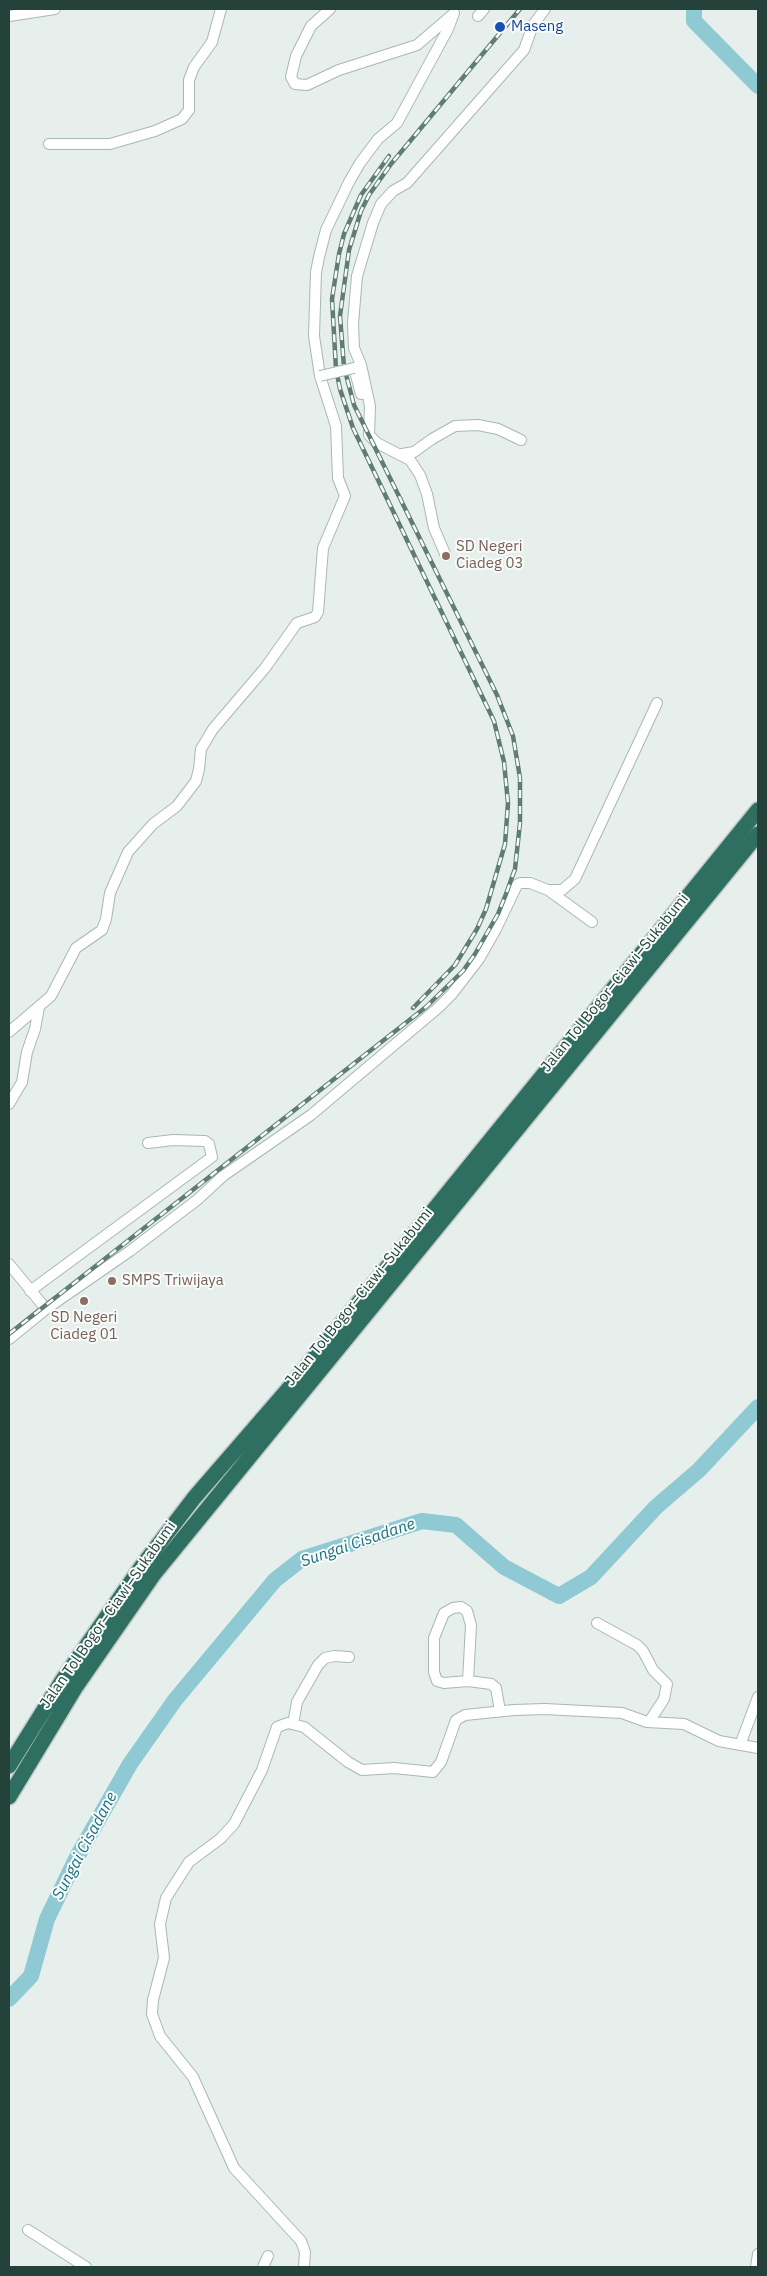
<!DOCTYPE html>
<meta charset="utf-8">
<style>
body{margin:0}
#map{position:relative;width:767px;height:2276px;overflow:hidden;background:#e6efeb;font-family:"IBM Plex Sans",sans-serif}
canvas{display:block}
.frame{position:absolute;inset:0;border:10px solid #24423a;pointer-events:none}
</style>
<div id="map">
<canvas width="767" height="2276"></canvas>
<div class="frame"></div>
</div>
<script>
const ctx = document.querySelector('canvas').getContext('2d');
ctx.lineJoin = 'round';
function shape(rows) {
  const path = new Path2D();
  for (const r of rows) {
    path.moveTo(r[0], r[1]);
    for (let i = 2; i < r.length; i += 2) path.lineTo(r[i], r[i + 1]);
  }
  return path;
}
function trace(path, color, width, dash) {
  ctx.strokeStyle = color;
  ctx.lineWidth = width;
  ctx.lineCap = dash ? 'butt' : 'round';
  ctx.setLineDash(dash || []);
  ctx.stroke(path);
}
function drawText(font, color, halo, rows, align = 'center') {
  ctx.font = font + ' "IBM Plex Sans",sans-serif';
  ctx.lineWidth = 4;
  ctx.setLineDash([]);
  ctx.textBaseline = 'middle';
  ctx.strokeStyle = halo;
  ctx.fillStyle = color;
  for (const [text, x, y, turn = 0] of rows) {
    ctx.save();
    ctx.translate(x, y);
    ctx.rotate((+turn || 0) * Math.PI / 180);
    ctx.textAlign = isNaN(turn) ? turn : align;
    if (halo) ctx.strokeText(text, 0, 0);
    ctx.fillText(text, 0, 0);
    ctx.restore();
  }
}
const river = shape([
 [694,9,694,21,758,86],
 [9,1999,31,1976,47,1919,78,1855,130,1764,175,1700,275,1580,302,1559,422,1521,456,1525,504,1567,559,1596,591,1577,656,1507,699,1470,758,1407]
]);
const minor = shape([
 [330,9,311,26,296,56,291,77,295,84,307,85,339,70,417,45,452,15],
 [9,16,55,9],
 [478,16,484,9],
 [49,144,110,144,155,131,182,119,189,110,189,80,194,67,212,42,221,9],
 [354,368,361,394],
 [402,454,414,452,432,439,455,426,478,425,498,429,521,440],
 [446,556,434,528,427,494,420,475,410,460,377,443,369,435,370,406,361,365,354,348,353,323,357,276,373,223,381,204,393,191,407,183,516,59,524,50,533,25,545,9],
 [548,890,562,890,575,879,657,703],
 [9,1032,51,996,76,948,102,930,106,919,110,893,128,852,153,824,177,806,196,781,199,769,201,749,213,729,265,668,297,623,315,617,318,612,323,548,345,496,338,478,336,426,320,376,314,336,316,272,319,257,326,230,349,182,360,163,378,139,397,123,448,29,454,13],
 [9,1104,22,1082,27,1052,35,1029,39,1007],
 [9,1264,46,1309,9,1339],
 [30,1291,212,1157,209,1144,205,1141,173,1140,148,1143],
 [46,1309,130,1251,197,1200,223,1176,311,1115,438,1008,452,994,479,959,496,929,517,885,520,883,530,883,548,890,592,922],
 [597,1623,637,1645,643,1651,653,1670,667,1684,664,1699,649,1722],
 [468,1681,471,1625,467,1611,461,1607,453,1608,444,1613,434,1638,434,1672,437,1681,444,1683,468,1681,491,1684,496,1688,500,1711],
 [293,1724,297,1702,318,1665,325,1658,334,1656,349,1657],
 [740,1745,758,1697],
 [28,2230,86,2267],
 [263,2267,268,2256],
 [304,2267,305,2252,301,2241,234,2168,193,2077,160,2036,152,2014,153,2000,164,1958,160,1924,166,1898,189,1862,220,1839,234,1824,262,1770,277,1727,288,1723,304,1727,348,1762,362,1770,394,1768,433,1772,441,1762,456,1720,465,1715,514,1710,545,1709,622,1713,647,1722,684,1724,719,1741,758,1748],
 [756,2267,758,2254]
]);
const highway = shape([
 [9,1766,62,1681,142,1566,194,1498,291,1386,758,810],
 [9,1797,75,1688,154,1574,758,834]
]);
const rail = shape([
 [389,156,361,195,344,234,339,254,332,299,336,369,340,389,353,428,494,721,504,762,508,803,505,844,486,909,477,929,455,965,413,1008],
 [9,1334,426,1007,463,971,475,954,498,914,506,894,515,869,520,823,520,778,513,736,497,695,354,405,344,367,340,316,349,250,361,211,369,195,391,164,520,9]
]);
const minorBridge = shape([
 [320,376,354,368]
]);
const markers = [
 [500,27,6,"#1a4fb4"],
 [446,556,5,"#8d6e63"],
 [112,1281,5,"#8d6e63"],
 [84,1301,5,"#8d6e63"]
];
const transitNames = [
 ["Maseng",511,27]
];
const educationNames = [
 ["SD Negeri",456,547],
 ["Ciadeg 03",456,564],
 ["SMPS Triwijaya",122,1281],
 ["SD Negeri",84,1318,"center"],
 ["Ciadeg 01",84,1335,"center"]
];
const streetNames = [
 ["Jalan Tol Bogor–Ciawi–Sukabumi",615,983,-51],
 ["Jalan Tol Bogor–Ciawi–Sukabumi",359,1297,-51],
 ["Jalan Tol Bogor–Ciawi–Sukabumi",108,1615,-55]
];
const waterNames = [
 ["Sungai Cisadane",358,1543,-19],
 ["Sungai Cisadane",85,1846,-62]
];
trace(river, '#8ec9d4', 16);
trace(minor, '#a8b8b2', 12);
trace(highway, '#c2cac8', 18);
trace(minor, '#fff', 10);
trace(highway, '#2f6f62', 15);
trace(rail, '#5f7d75', 4.5);
trace(rail, '#f7fbf9', 2.5, [8]);
trace(minorBridge, '#a8b8b2', 12, []);
trace(minorBridge, '#fff', 10);
for (const [x, y, r, color] of markers) {
  const dot = new Path2D();
  dot.arc(x, y, r, 0, 2 * Math.PI);
  ctx.fillStyle = color;
  ctx.fill(dot);
  trace(dot, '#f7fbf9', 2);
}
drawText('15px', '#164399', '#f7fbf9', transitNames, 'left');
drawText('15px', '#785e54', '#f7fbf9', educationNames, 'left');
drawText('15px', '#24423a', '#f7fbf9', streetNames);
drawText('italic 16px', '#1c6f80', '#f7fbf9', waterNames);
</script>
